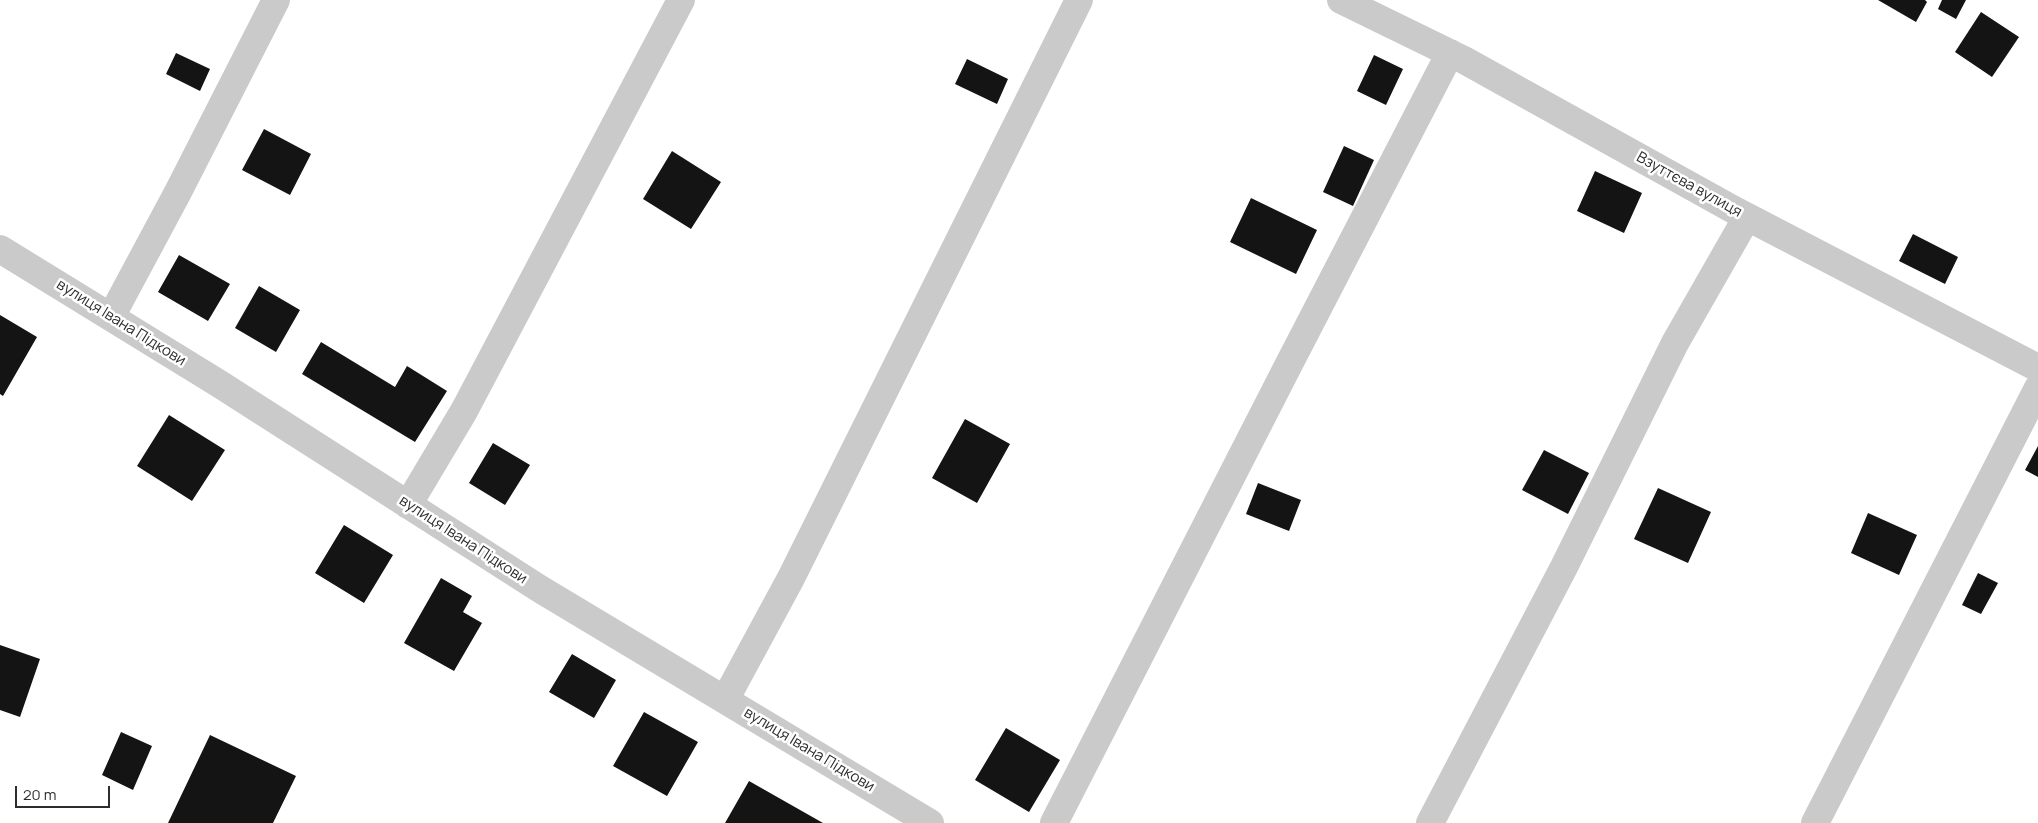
<!DOCTYPE html>
<meta charset="utf-8">
<style>
body{margin:0}
#map{position:relative;width:2038px;height:823px;overflow:hidden;background:#fff;font-family:Manrope,sans-serif}
canvas{display:block}
.scale{position:absolute;left:15px;top:786px;width:95px;height:22px;box-sizing:border-box;border:2px solid #2d2d2d;border-top:0;padding-left:6px;font-size:15px;line-height:18px;white-space:nowrap;color:#2d2d2d;-webkit-text-stroke:4px #fff;paint-order:stroke}
</style>
<div id="map">
<canvas width="2038" height="823"></canvas>
<div class="scale">20 m</div>
</div>
<script>
const ctx = document.querySelector('canvas').getContext('2d');
ctx.lineJoin = 'round';
function fillPath(path, color) {
  ctx.fillStyle = color;
  ctx.fill(path, 'evenodd');
}
function shape(rows) {
  const path = new Path2D();
  for (const r of rows) {
    path.moveTo(r[0], r[1]);
    for (let i = 2; i < r.length; i += 2) path.lineTo(r[i], r[i + 1]);
  }
  return path;
}
function trace(path, color, width, dash) {
  ctx.strokeStyle = color;
  ctx.lineWidth = width;
  ctx.lineCap = dash ? 'butt' : 'round';
  ctx.setLineDash(dash || []);
  ctx.stroke(path);
}
function drawText(font, color, halo, rows, align = 'center') {
  ctx.font = font + ' Manrope,sans-serif';
  ctx.lineWidth = 5;
  ctx.setLineDash([]);
  ctx.textBaseline = 'middle';
  ctx.strokeStyle = halo;
  ctx.fillStyle = color;
  for (const [text, x, y, turn = 0] of rows) {
    ctx.save();
    ctx.translate(x, y);
    ctx.rotate((+turn || 0) * Math.PI / 180);
    ctx.textAlign = isNaN(turn) ? turn : align;
    if (halo) ctx.strokeText(text, 0, 0);
    ctx.fillText(text, 0, 0);
    ctx.restore();
  }
}
const building = shape([
 [1878,0,1925,0,1927,2,1916,22],
 [1942,0,1966,0,1956,19,1938,9],
 [1981,12,2019,37,1992,77,1955,52],
 [176,53,210,69,200,91,166,74],
 [1374,55,1403,69,1386,105,1357,91],
 [967,59,1008,79,997,104,955,84],
 [264,129,311,154,290,195,242,170],
 [1344,146,1374,160,1353,206,1323,192],
 [672,151,721,182,691,229,643,199],
 [1595,171,1642,193,1624,233,1577,211],
 [1251,198,1317,230,1296,274,1230,242],
 [1913,234,1958,257,1945,284,1899,261],
 [179,255,230,284,208,321,158,292],
 [259,286,300,310,276,352,235,328],
 [0,315,37,337,3,396,0,394],
 [321,342,395,387,407,366,447,391,415,442,302,374],
 [169,415,225,450,192,501,137,466],
 [965,419,1010,444,977,503,932,478],
 [493,443,530,465,505,505,469,483],
 [2038,446,2038,477,2025,470],
 [1544,450,1589,473,1568,514,1522,490],
 [1258,483,1301,500,1289,531,1246,514],
 [1658,488,1711,512,1688,563,1634,539],
 [1868,513,1917,535,1899,575,1851,553],
 [344,525,393,555,364,603,315,573],
 [1978,573,1998,583,1981,614,1962,605],
 [441,578,472,596,463,612,482,623,454,671,404,643],
 [0,645,40,659,20,717,0,710],
 [572,654,616,680,594,718,549,692],
 [644,712,698,742,667,796,613,766],
 [1006,728,1060,760,1029,812,975,780],
 [121,732,152,746,133,790,102,775],
 [210,735,296,776,273,823,168,823],
 [749,781,823,823,725,823]
]);
const minor = shape([
 [1341,0,1464,60,1734,210,2038,368],
 [0,249,218,383,540,589,930,823],
 [111,317,178,192,276,0],
 [408,505,464,411,681,0],
 [725,700,791,578,1079,0],
 [1054,823,1289,364,1450,53],
 [1430,823,1564,567,1675,343,1747,217],
 [1815,823,2038,388]
]);
const streetNames = [
 ["Взуттєва вулиця",1689,185,29],
 ["вулиця Івана Підкови",121,323,32],
 ["вулиця Івана Підкови",463,540,33],
 ["вулиця Івана Підкови",809,750,31]
];
fillPath(building, '#141414');
trace(minor, '#cacaca', 28);
drawText('15px', '#2d2d2d', '#fff', streetNames);
</script>
